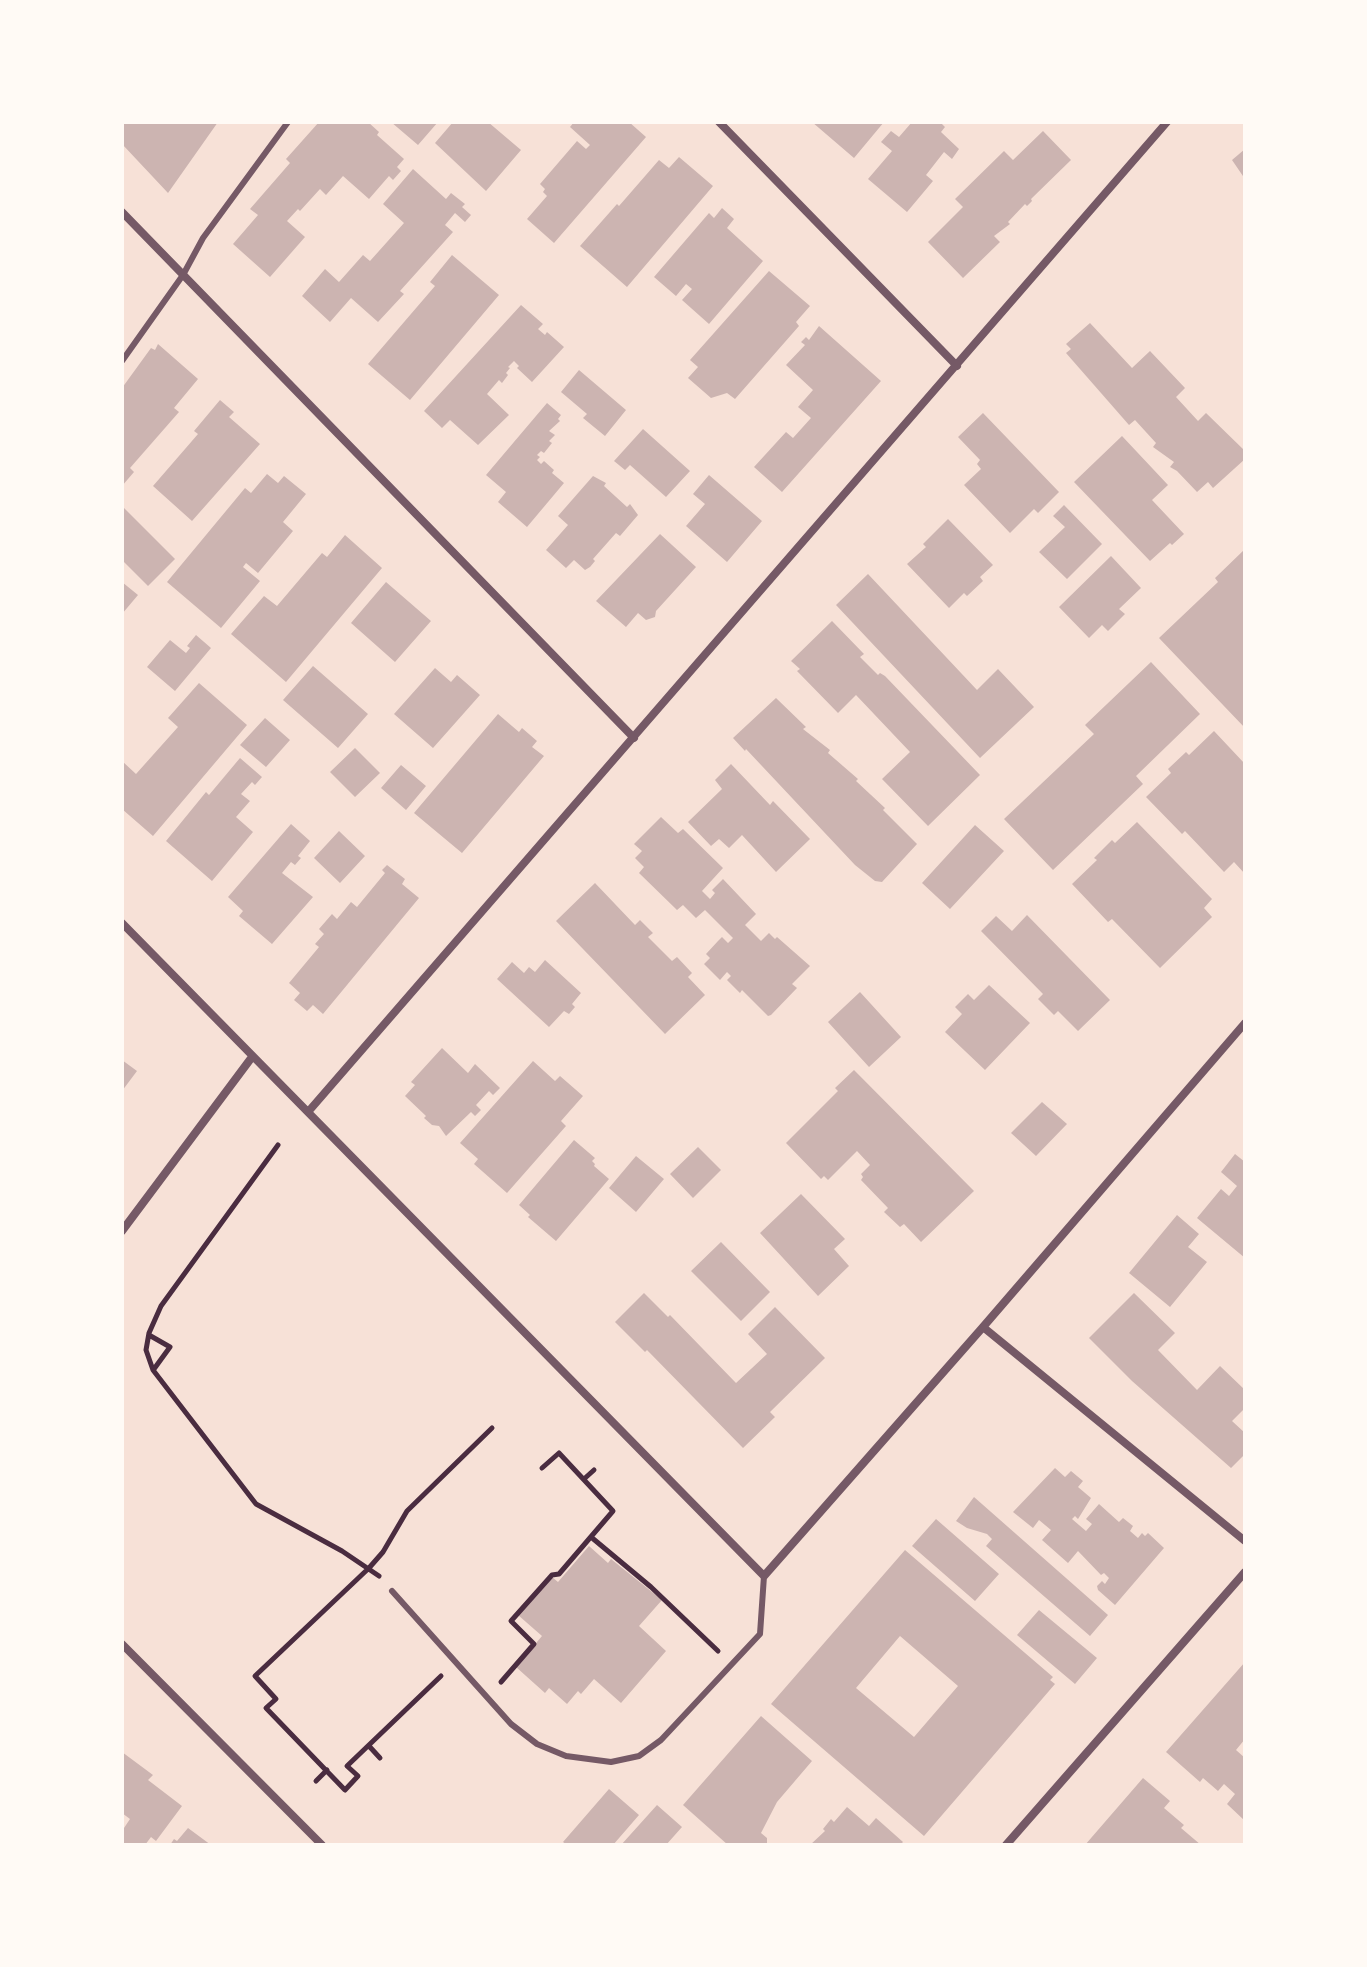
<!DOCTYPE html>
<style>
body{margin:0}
#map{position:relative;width:1367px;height:1967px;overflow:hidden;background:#f7e1d7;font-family:"Public Sans",sans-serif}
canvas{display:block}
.frame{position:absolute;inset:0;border:124px solid #fffaf5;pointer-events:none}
</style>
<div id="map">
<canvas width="1367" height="1967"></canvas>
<div class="frame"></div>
</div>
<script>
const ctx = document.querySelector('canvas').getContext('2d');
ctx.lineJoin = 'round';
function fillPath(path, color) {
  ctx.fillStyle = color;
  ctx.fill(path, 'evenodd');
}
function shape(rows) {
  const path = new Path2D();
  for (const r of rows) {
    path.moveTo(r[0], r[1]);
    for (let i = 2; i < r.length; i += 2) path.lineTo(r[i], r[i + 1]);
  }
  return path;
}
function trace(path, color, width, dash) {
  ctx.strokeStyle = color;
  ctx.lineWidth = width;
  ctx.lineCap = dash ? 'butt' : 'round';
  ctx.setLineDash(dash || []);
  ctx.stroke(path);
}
const building = shape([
 [122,122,218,122,168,193,122,144],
 [319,122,368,122,379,132,377,135,404,159,397,167,401,171,393,180,389,176,369,199,343,176,326,195,320,189,300,211,298,209,287,221,305,237,270,277,233,244,258,215,250,209,290,163,286,159],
 [391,122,438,122,418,145],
 [453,122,488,122,521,150,486,191,435,143],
 [574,122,629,122,646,137,554,243,527,219,547,196,543,192,545,189,540,184,577,141,586,149,590,145,570,127],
 [812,122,884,122,854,158],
 [912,122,940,122,945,127,941,132,959,149,952,159,944,152,926,175,933,181,907,212,868,179,892,151,881,142,891,131,899,137],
 [1043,131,1071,160,1031,199,1032,201,1027,206,1025,204,1008,222,1010,224,994,236,1000,242,963,278,928,242,963,207,955,199,1004,151,1013,160],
 [1245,149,1245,179,1232,160],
 [679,157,713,186,627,287,580,246,617,204,619,206,659,160,669,168],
 [413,169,446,199,451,193,465,204,462,207,471,215,465,222,455,213,445,225,453,232,400,291,404,294,378,322,351,298,330,322,302,296,325,269,339,282,363,255,370,261,404,223,383,204],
 [722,208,734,219,727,228,763,261,709,324,682,300,692,289,686,284,676,296,654,277,709,213,714,218],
 [452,255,499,295,410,400,368,364,435,286,430,282],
 [769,271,810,306,796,322,799,326,735,399,727,393,711,398,688,378,698,367,690,360],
 [521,305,543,324,538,329,545,335,547,332,564,347,532,382,517,368,519,366,514,361,508,367,510,368,506,373,508,375,502,383,499,380,487,394,509,415,478,445,450,420,442,428,424,411],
 [1090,323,1132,368,1150,351,1185,388,1176,397,1198,421,1206,413,1245,451,1245,459,1213,488,1208,482,1197,492,1177,471,1170,467,1174,462,1153,447,1156,443,1135,420,1129,425,1066,353,1071,349,1066,344],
 [819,326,881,381,782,492,754,467,786,432,793,438,811,418,798,407,813,390,786,365,805,345,801,342,806,337,809,340],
 [158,344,198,379,174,408,179,412,130,468,134,472,122,486,122,388,151,348,155,350],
 [579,370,626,410,605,436,583,418,587,414,561,392],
 [220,400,234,412,229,417,260,444,192,521,153,486,198,434,194,431],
 [547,403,561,415,558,419,560,421,549,431,555,435,549,441,552,443,544,453,541,451,537,455,540,457,537,460,541,464,544,461,554,470,552,473,564,483,527,527,498,502,506,492,486,475],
 [983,413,1059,492,1038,513,1034,509,1010,533,964,485,981,469,977,464,980,460,958,437],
 [643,429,690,471,666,497,630,465,625,470,614,461],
 [1122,436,1168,485,1152,500,1184,534,1172,545,1170,543,1150,561,1074,482],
 [267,474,278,483,284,476,306,494,283,522,293,531,258,573,246,563,243,567,260,581,221,628,167,582,245,488,251,493],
 [709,475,762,521,727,562,686,526,705,504,693,494],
 [593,476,606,483,604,486,627,507,630,504,638,515,620,536,616,533,593,559,595,561,590,567,585,570,574,560,566,568,546,550,568,525,558,516],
 [1064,505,1102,544,1067,579,1039,552,1065,527,1053,516],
 [122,506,175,559,148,586,122,560],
 [948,519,993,565,980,577,983,581,967,596,964,593,949,608,907,564,926,547,923,544],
 [660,534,696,567,656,611,655,617,646,620,638,613,626,627,596,601],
 [345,535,382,568,286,682,231,634,264,596,277,606,322,553,327,557],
 [1245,549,1245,728,1159,638,1218,582,1215,578],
 [1111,556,1141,588,1119,609,1125,614,1108,631,1102,625,1089,638,1059,607],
 [868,574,977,690,998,669,1034,707,980,758,836,605],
 [122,582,138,595,122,614],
 [386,582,431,621,395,662,351,623],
 [832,621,864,654,860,657,878,675,880,673,885,676,980,775,928,826,882,779,910,752,856,695,838,713,797,671,800,669,791,661],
 [196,635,211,648,175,691,147,667,170,640,186,653,190,648,187,646],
 [1151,662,1200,714,1136,776,1143,784,1053,870,1004,819,1094,734,1085,725],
 [313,666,368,714,338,748,283,700],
 [435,668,451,682,457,675,480,695,433,748,394,714],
 [199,683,247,725,153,836,122,809,122,761,136,774,178,727,168,718],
 [776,698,806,727,803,729,830,750,828,753,858,779,856,781,885,808,883,810,917,844,882,882,875,881,855,865,746,749,745,751,733,738],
 [498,714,519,732,522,728,537,741,532,747,544,756,462,853,414,813],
 [265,718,290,740,266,767,240,745],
 [1214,731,1245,764,1245,874,1234,862,1224,872,1185,831,1182,834,1146,797,1171,773,1168,769,1186,752,1189,755],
 [355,748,380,773,355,797,330,772],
 [240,758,262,777,255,785,252,782,241,794,250,801,236,817,253,832,212,881,166,841,206,792,209,795],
 [731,764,770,805,773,801,810,839,776,872,742,835,729,848,719,839,711,846,688,822,722,789,715,780],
 [401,765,426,786,406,810,381,788],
 [661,817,678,833,683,829,723,868,702,891,710,899,715,893,712,890,723,879,756,914,745,925,761,941,769,933,775,939,777,937,810,966,792,984,797,988,771,1015,768,1016,742,990,740,993,727,980,731,976,727,972,720,980,704,964,710,958,706,954,718,941,722,937,728,943,733,938,705,910,696,918,683,905,677,910,639,873,644,867,635,858,642,851,634,844],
 [1137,822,1212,899,1204,908,1212,917,1160,968,1112,919,1108,922,1072,884,1097,860,1094,858,1112,840,1115,843],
 [291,824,310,841,298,856,301,858,295,865,291,862,282,873,313,897,272,944,239,916,243,911,228,897],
 [975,825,1004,851,950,909,922,883],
 [339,831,365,856,340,883,314,858],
 [387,865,405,879,402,884,419,898,323,1014,313,1005,307,1011,294,1000,300,993,289,983,319,947,315,944,324,934,319,929,332,914,337,919,351,902,357,907,385,873,382,870],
 [595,883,635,925,640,920,653,933,648,937,672,961,677,957,692,973,688,977,705,995,665,1034,556,921],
 [1027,915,1110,1000,1078,1031,1058,1011,1054,1015,1038,999,1043,994,981,931,996,916,1012,931],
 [545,960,581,993,572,1004,575,1007,569,1014,564,1011,549,1027,497,979,512,962,524,973,529,967,535,972],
 [989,985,1030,1023,985,1070,945,1032,962,1014,955,1007,968,994,974,1000],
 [860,992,901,1037,869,1067,828,1022],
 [442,1048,468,1073,475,1064,500,1088,493,1095,489,1091,476,1105,481,1110,475,1116,471,1112,446,1136,439,1126,432,1125,424,1118,426,1116,405,1096,415,1085,411,1082],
 [122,1060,137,1071,122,1091],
 [533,1061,555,1081,560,1076,583,1096,561,1121,566,1126,507,1193,474,1164,478,1159,460,1143],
 [854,1070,974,1191,921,1242,904,1224,900,1227,884,1212,888,1208,861,1180,863,1177,861,1174,870,1165,857,1151,828,1180,824,1176,821,1179,786,1143,838,1091,835,1088],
 [1042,1102,1067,1124,1036,1156,1011,1133],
 [574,1140,595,1158,592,1161,595,1164,594,1166,609,1179,556,1241,528,1217,530,1215,519,1205],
 [698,1147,721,1170,693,1198,670,1174],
 [1235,1154,1245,1162,1245,1258,1197,1218,1221,1189,1229,1196,1237,1186,1221,1172],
 [636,1156,664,1179,636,1212,609,1188],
 [801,1194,845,1239,834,1249,849,1266,818,1296,760,1233],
 [1177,1215,1199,1234,1188,1247,1207,1262,1170,1307,1129,1273],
 [721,1242,770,1292,741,1321,691,1271],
 [644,1293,668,1317,670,1315,736,1383,767,1354,748,1334,775,1307,825,1358,770,1412,775,1417,743,1448,647,1350,645,1352,615,1322],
 [1134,1293,1175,1333,1158,1350,1197,1390,1220,1366,1245,1390,1245,1408,1232,1421,1245,1433,1245,1454,1231,1468,1132,1381,1089,1338],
 [1055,1468,1065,1477,1071,1471,1083,1481,1078,1487,1091,1498,1078,1519,1075,1516,1072,1519,1086,1531,1092,1524,1086,1519,1099,1504,1119,1522,1123,1518,1133,1526,1130,1531,1138,1538,1142,1533,1145,1536,1148,1533,1164,1548,1115,1605,1098,1590,1097,1586,1102,1581,1105,1584,1109,1578,1104,1573,1101,1575,1078,1551,1068,1563,1042,1540,1051,1530,1039,1520,1033,1528,1013,1512],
 [974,1497,1108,1615,1090,1636,986,1546,992,1539,987,1534,967,1528,956,1521],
 [936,1519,999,1574,975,1601,912,1546],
 [589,1546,608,1563,611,1559,662,1600,639,1626,666,1651,621,1703,594,1679,581,1694,578,1691,567,1704,549,1688,545,1693,516,1667,542,1636,518,1615,552,1577,558,1582],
 [905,1550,1053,1677,1050,1680,1055,1684,924,1836,771,1704],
 [900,1636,958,1686,914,1737,856,1688],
 [1039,1610,1097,1658,1075,1684,1017,1635],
 [1245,1662,1245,1739,1236,1750,1245,1758,1245,1821,1227,1804,1235,1794,1224,1784,1218,1791,1203,1778,1200,1782,1166,1752],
 [761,1716,812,1761,777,1802,761,1833,767,1838,767,1845,728,1845,683,1805],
 [122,1752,153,1775,148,1780,182,1806,156,1841,151,1837,145,1845,122,1845,122,1831,130,1819,122,1813],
 [1143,1778,1170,1801,1164,1808,1184,1825,1181,1828,1201,1845,1085,1845],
 [609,1789,639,1815,613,1845,567,1845,563,1842],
 [657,1805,682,1827,666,1845,621,1845],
 [847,1807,869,1826,876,1818,903,1842,900,1845,810,1845,825,1831,823,1829,831,1819,834,1822],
 [188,1828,211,1845,170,1845,174,1839,177,1841]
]);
const path = shape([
 [278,1145,161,1306,149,1333,146,1350,153,1370,256,1504,342,1551,379,1576],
 [149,1335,170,1347,154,1369],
 [584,1479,594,1470],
 [591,1537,651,1587,718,1651],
 [441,1676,347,1766,358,1776,345,1790,266,1708,276,1699,255,1676,369,1568,383,1552,407,1511,492,1428],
 [501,1682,534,1644,511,1621,552,1575,559,1574,613,1511,559,1453,542,1468],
 [369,1746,380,1758],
 [316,1781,327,1770]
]);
const service = shape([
 [122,361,183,275,203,238,288,122],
 [392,1591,511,1724,537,1744,566,1756,611,1762,639,1756,661,1740,760,1634,764,1576]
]);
const minor = shape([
 [719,122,957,366],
 [122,212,634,738],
 [122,923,764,1576,983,1327,1245,1023],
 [308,1112,1167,122],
 [122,1231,252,1057],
 [983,1327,1245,1541],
 [122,1644,322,1845],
 [1006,1845,1245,1572]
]);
fillPath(building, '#ccb4b1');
trace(path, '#4a2c40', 5);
trace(service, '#755966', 6);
trace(minor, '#755966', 8);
</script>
